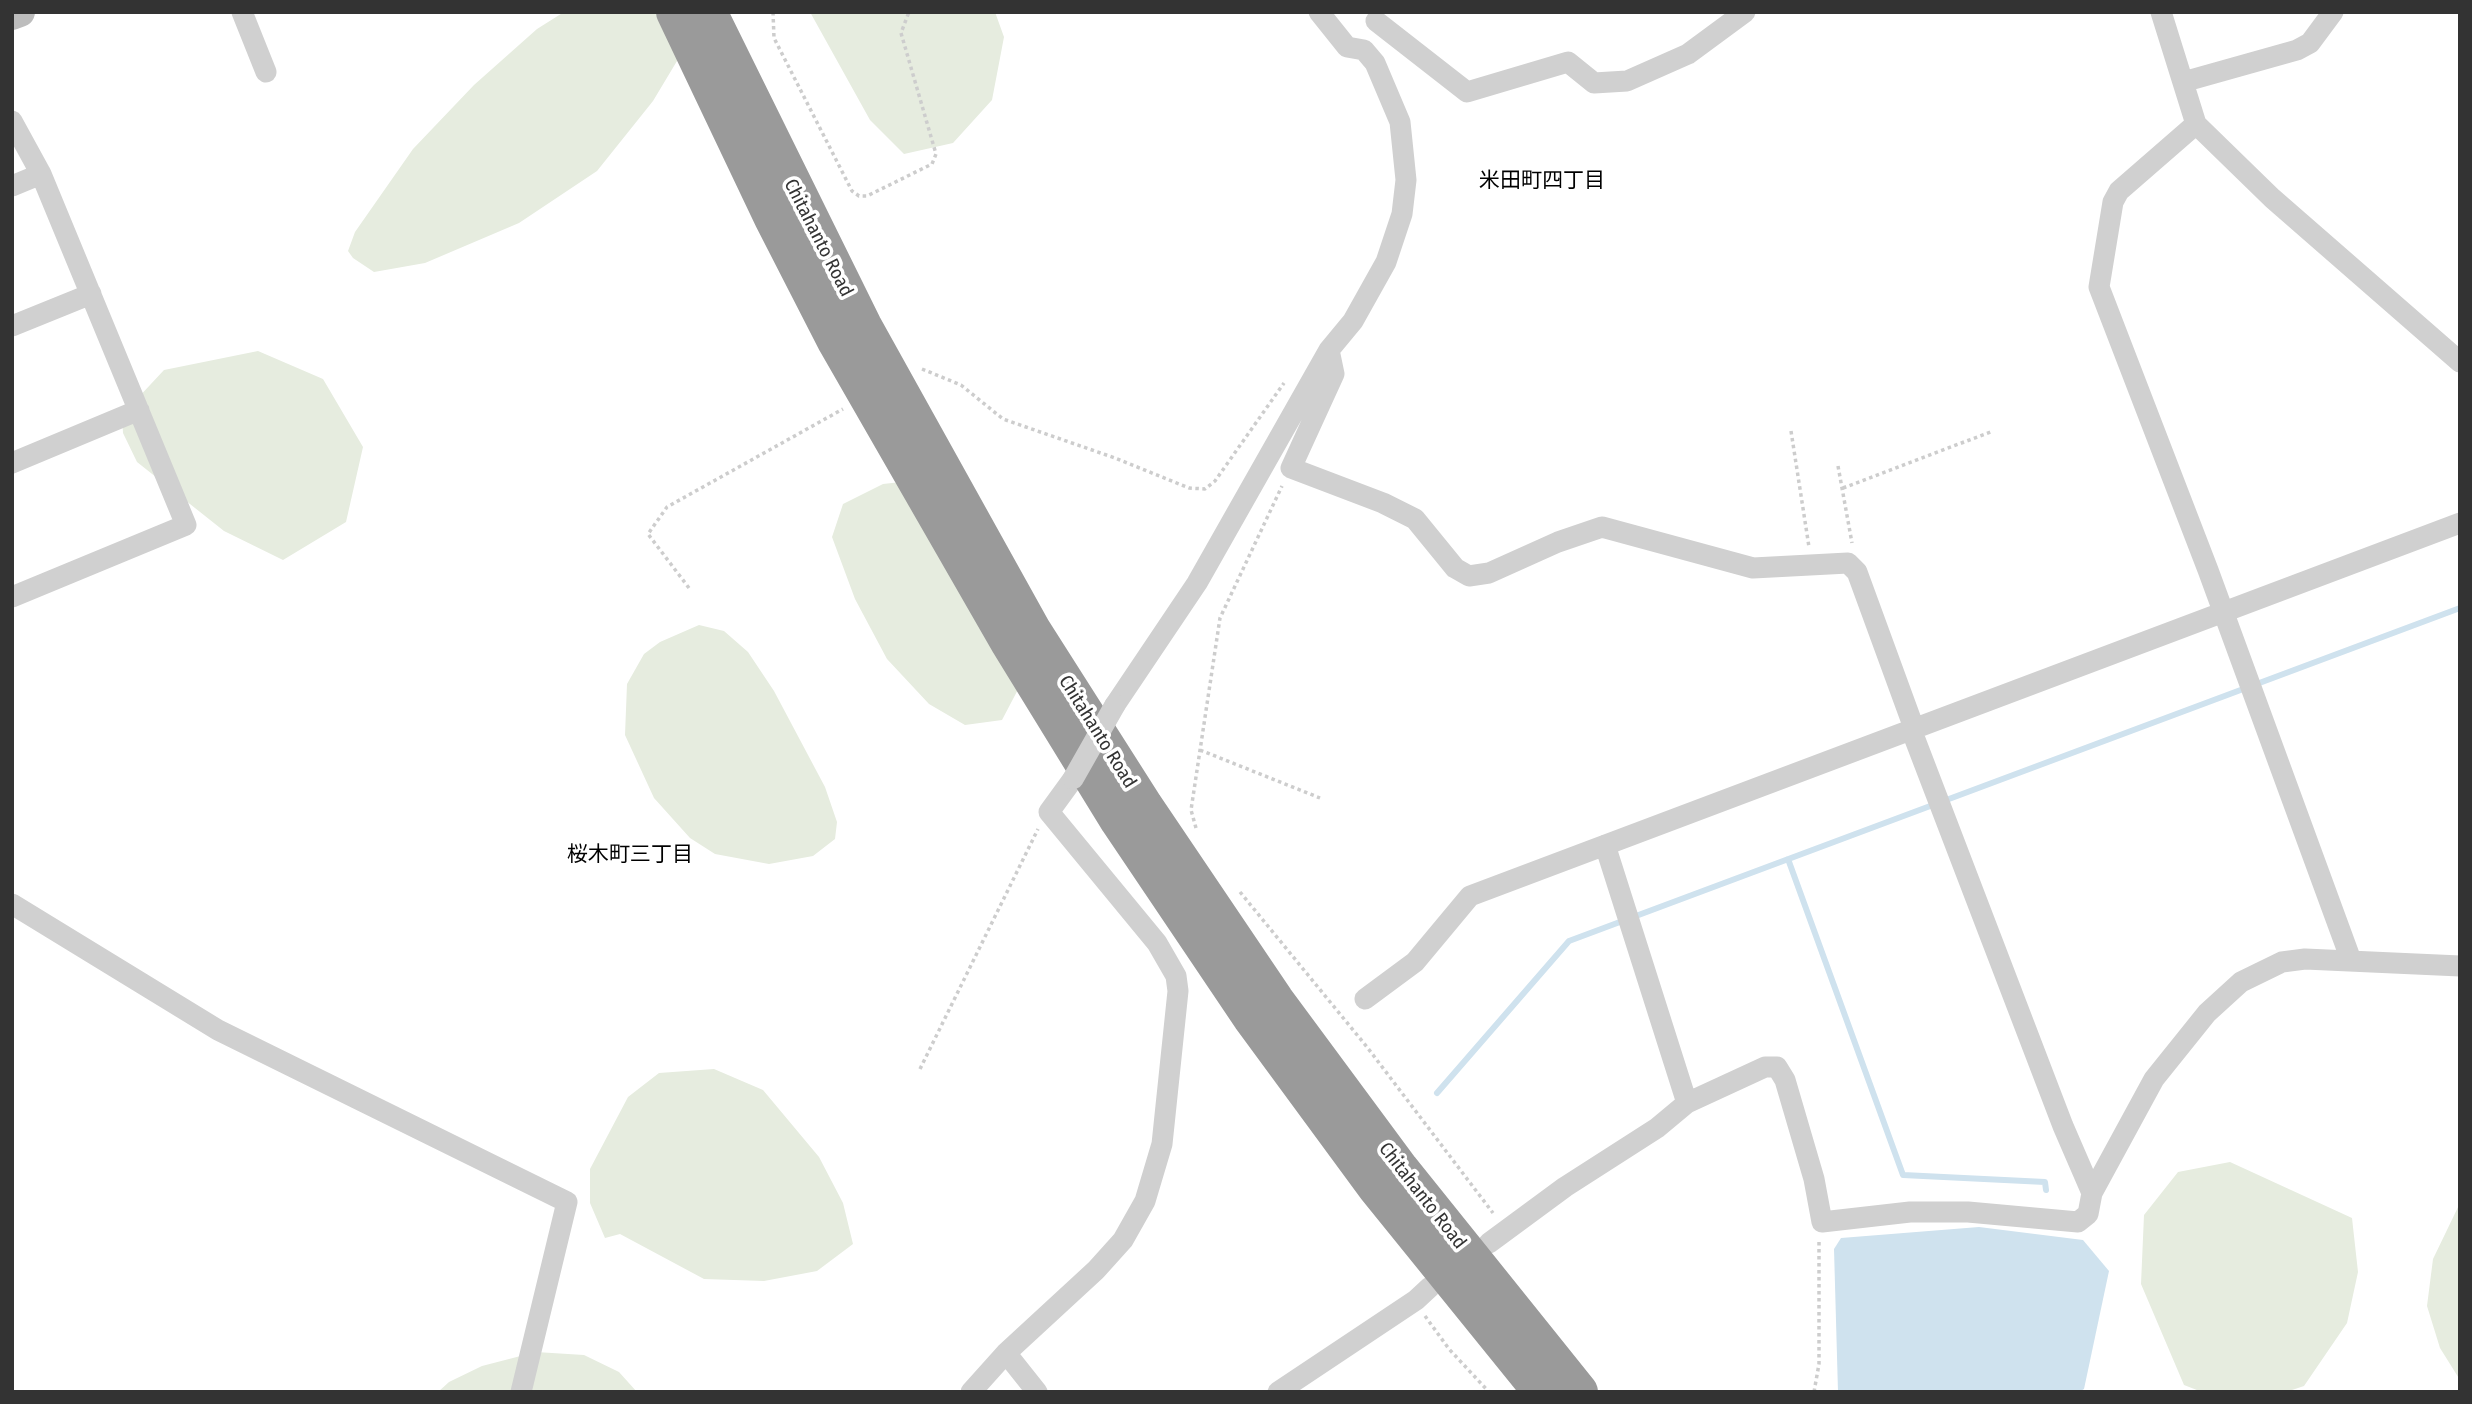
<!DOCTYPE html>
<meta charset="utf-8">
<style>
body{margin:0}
#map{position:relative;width:2472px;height:1404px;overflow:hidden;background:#fff;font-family:"Fira Sans Condensed",sans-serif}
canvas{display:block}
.frame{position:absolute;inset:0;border:14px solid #333;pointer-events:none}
</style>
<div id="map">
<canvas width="2472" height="1404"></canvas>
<div class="frame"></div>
</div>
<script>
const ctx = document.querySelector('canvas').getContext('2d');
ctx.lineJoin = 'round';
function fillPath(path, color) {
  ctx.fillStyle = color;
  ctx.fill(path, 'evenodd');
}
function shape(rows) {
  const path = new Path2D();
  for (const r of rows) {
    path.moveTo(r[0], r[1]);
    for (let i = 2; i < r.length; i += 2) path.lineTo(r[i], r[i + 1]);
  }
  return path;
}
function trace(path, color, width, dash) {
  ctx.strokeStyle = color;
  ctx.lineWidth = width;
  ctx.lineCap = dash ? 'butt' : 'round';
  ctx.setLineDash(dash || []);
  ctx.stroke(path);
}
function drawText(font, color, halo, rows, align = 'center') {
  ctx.font = font + ' "Fira Sans Condensed","Noto Sans JP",sans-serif';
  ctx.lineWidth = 7;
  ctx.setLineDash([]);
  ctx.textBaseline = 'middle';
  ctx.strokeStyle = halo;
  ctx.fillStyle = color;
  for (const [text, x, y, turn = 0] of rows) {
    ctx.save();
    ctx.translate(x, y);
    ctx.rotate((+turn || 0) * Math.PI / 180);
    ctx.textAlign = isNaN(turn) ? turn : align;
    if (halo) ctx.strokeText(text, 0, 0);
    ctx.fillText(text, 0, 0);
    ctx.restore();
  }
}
const green = shape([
 [564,12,672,12,680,56,653,101,597,171,519,223,425,263,374,272,353,258,348,251,355,232,413,149,474,85,537,29],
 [810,12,995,12,1004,37,992,100,953,143,904,154,870,120],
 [258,351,323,379,363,447,346,522,283,560,224,531,137,462,123,433,122,415,164,370],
 [955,476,1023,680,1002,720,965,725,929,704,887,659,855,599,832,537,843,504,883,484],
 [699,625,724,631,748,652,774,691,825,787,837,822,835,839,813,856,769,864,715,854,690,838,654,798,625,735,627,684,644,654,660,642],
 [714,1069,763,1090,819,1157,843,1203,853,1244,817,1271,764,1281,704,1279,620,1234,605,1238,590,1203,590,1169,628,1097,659,1073],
 [2230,1162,2352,1218,2358,1272,2347,1323,2304,1386,2286,1392,2202,1392,2184,1385,2141,1284,2144,1215,2178,1172],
 [2460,1203,2460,1380,2440,1348,2427,1306,2433,1259],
 [536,1352,584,1355,619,1372,637,1392,438,1392,449,1382,482,1366]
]);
const water = shape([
 [1979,1227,2083,1240,2109,1271,2084,1389,2079,1392,1838,1392,1834,1249,1841,1238]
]);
const stream = shape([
 [1788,859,1903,1175,2045,1182,2046,1190],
 [1437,1093,1569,941,2460,608]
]);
const path = shape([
 [773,12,774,38,852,191,859,196,867,196,932,164,936,154,901,33,909,12],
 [922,369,961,385,1003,419,1115,458,1189,488,1205,489,1215,481,1284,383],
 [1791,431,1809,547],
 [1838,466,1852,543],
 [1843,488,1993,431],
 [689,588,648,534,667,507,843,409],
 [1200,750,1320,798],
 [1196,828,1191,810,1220,618,1282,486],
 [1240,892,1367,1047,1493,1213],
 [920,1069,1038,829],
 [1425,1316,1449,1349,1489,1392],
 [1814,1392,1819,1364,1819,1241]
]);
const street = shape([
 [242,12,266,72],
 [2161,12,2196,124,2272,198,2460,362],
 [1376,21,1467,92,1568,62,1594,83,1627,81,1688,54,1745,12],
 [2183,82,2297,50,2310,43,2333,12],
 [12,121,41,174,186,525,12,597],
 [2196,124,2119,191,2113,202,2099,287,2208,570,2351,960],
 [12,186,41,174],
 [12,326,91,294],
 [1329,350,1334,374,1291,468,1383,503,1415,519,1455,568,1469,576,1489,573,1558,542,1602,527,1753,568,1848,563,1857,572,1914,728],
 [12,463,139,410],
 [1115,705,1197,583,1329,350,1353,321,1386,262,1402,214,1406,180,1400,122,1375,63,1364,50,1347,47,1319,12],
 [1911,729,2063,1126,2092,1193],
 [1605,845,1687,1103],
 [12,904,218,1030,567,1202,521,1392],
 [1365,999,1415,962,1470,896,2460,523],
 [1489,1243,1565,1187,1657,1128,1687,1103,1765,1067,1777,1067,1785,1080,1814,1179,1822,1222,1910,1212,1968,1212,2078,1222,2088,1214,2092,1193,2154,1079,2207,1013,2241,982,2282,962,2305,959,2460,966],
 [1006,1353,1037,1392],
 [971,1392,1006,1353,1096,1270,1123,1240,1145,1201,1162,1144,1178,991,1176,976,1157,943,1049,812,1073,779],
 [1278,1392,1416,1300,1430,1287]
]);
const secondary = shape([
 [12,15,20,12]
]);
const highway = shape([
 [675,12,773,218,836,341,1009,642,1119,821,1251,1017,1376,1187,1542,1392],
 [708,12,863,326,1032,630,1144,806,1275,1000,1400,1169,1579,1392]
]);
const streetBridge = shape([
 [1073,779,1115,705]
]);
const streetNames = [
 ["Chitahanto Road",818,238,63],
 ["Chitahanto Road",1097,732,58],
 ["Chitahanto Road",1422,1196,52]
];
const neighbourhoodNames = [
 ["米田町四丁目",1542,181],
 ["桜木町三丁目",630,855]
];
fillPath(green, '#e6ecdf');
fillPath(water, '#cfe2ee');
trace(stream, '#cfe2ee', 6);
trace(path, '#cdcdcd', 3.5, [3.5, 3.5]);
trace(street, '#d0d0d0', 21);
trace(secondary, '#bdbdbd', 30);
trace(highway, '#9a9a9a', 38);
trace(streetBridge, '#d0d0d0', 21);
drawText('19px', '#333', '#fff', streetNames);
drawText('21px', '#000', '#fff', neighbourhoodNames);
</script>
